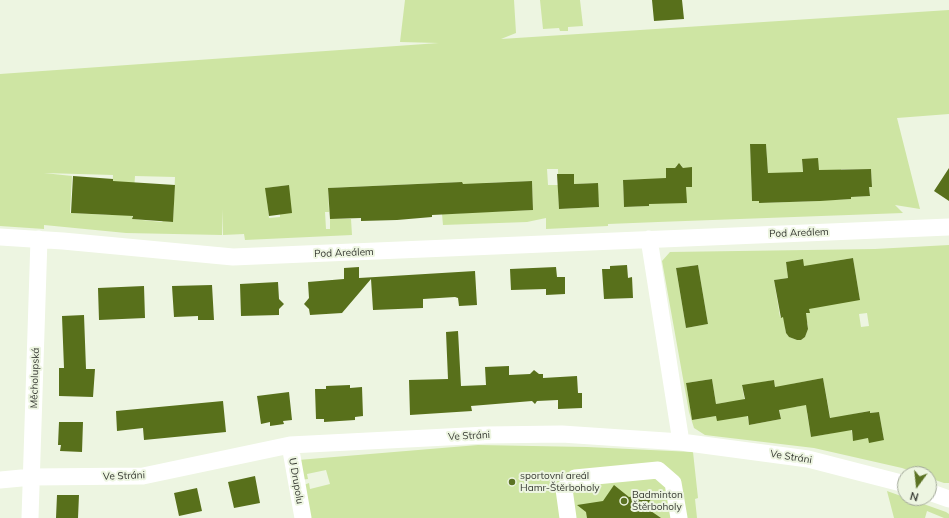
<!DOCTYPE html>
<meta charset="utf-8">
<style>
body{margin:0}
#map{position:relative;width:949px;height:518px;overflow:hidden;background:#edf5e1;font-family:Mulish,sans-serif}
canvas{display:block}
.north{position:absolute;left:897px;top:466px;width:40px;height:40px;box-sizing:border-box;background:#edf5e1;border:1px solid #a4aa9b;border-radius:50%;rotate:195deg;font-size:11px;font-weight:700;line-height:16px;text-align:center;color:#373a33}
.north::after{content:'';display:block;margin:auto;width:14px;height:18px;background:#5b7223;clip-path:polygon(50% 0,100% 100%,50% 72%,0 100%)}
</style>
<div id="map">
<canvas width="949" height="518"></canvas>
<div class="north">N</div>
</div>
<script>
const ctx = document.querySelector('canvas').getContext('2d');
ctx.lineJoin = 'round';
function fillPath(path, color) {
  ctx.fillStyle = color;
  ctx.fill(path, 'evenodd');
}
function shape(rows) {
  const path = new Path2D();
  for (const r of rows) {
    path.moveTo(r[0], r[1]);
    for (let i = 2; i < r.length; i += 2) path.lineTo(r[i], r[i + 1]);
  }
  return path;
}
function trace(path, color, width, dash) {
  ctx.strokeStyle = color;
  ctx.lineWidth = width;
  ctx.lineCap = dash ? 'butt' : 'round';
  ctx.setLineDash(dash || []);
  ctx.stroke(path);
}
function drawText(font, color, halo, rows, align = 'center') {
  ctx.font = font + ' Mulish,sans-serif';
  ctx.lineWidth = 4;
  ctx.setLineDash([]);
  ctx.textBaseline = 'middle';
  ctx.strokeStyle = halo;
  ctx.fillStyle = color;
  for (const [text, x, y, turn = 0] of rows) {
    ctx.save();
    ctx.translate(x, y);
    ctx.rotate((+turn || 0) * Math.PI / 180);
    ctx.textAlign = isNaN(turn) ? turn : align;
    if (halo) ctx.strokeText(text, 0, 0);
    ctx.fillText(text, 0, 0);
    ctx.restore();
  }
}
const green = shape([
 [405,0,514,0,516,33,501,39,949,10,949,114,897,118,920,209,895,205,903,213,658,222,608,224,608,226,546,229,546,218,527,222,443,225,442,214,464,213,462,182,328,188,329,212,325,212,326,229,330,229,330,219,351,219,352,235,245,240,244,234,223,235,222,209,222,235,126,233,44,225,44,229,0,226,0,74,439,43,400,42],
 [750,144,766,144,768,173,803,176,802,159,820,201,759,203,759,201,752,201],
 [677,165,681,165,683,168,692,168,692,187,686,187,686,203,667,203,666,168,675,168],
 [547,169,558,169,558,174,574,174,574,184,597,183,599,207,559,209,558,185,548,185],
 [841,169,871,169,872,187,869,187,870,196,851,197,851,199,834,200,841,182],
 [44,173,113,175,111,215,70,213,72,176],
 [135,176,175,177,173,222,163,221,162,222,132,219],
 [648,179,649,206,624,207,623,180],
 [532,181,533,210,486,212,484,183],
 [289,185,280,214,280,217,269,218,266,188],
 [540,0,580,0,583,26,568,27,568,31,560,31,559,28,543,29],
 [949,245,949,483,944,483,929,478,929,474,919,474,902,468,814,448,705,435,694,428,689,412,662,261,670,252,875,249],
 [853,258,860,300,822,263],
 [802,259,807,282,805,283,809,313,801,314,808,324,808,329,805,337,801,340,797,340,789,337,786,333,785,329,787,317,780,317,774,280,788,278,786,262],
 [698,265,708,324,686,328,676,268],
 [867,313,869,326,861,327,859,314],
 [823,378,833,433,811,437,807,413,815,412,807,404,796,407,792,384],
 [712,379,716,404,728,402,716,416,692,420,686,383],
 [774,380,781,419,749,425,742,386],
 [869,411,870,413,879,412,884,440,868,438,853,440,849,415],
 [478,445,587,447,693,452,698,498,695,499,697,518,307,518,301,486,309,483,310,489,330,484,326,470,307,474,308,479,300,480,298,460],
 [887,491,946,512,949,514,949,518,944,518,927,511,925,518,894,518]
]);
const building = shape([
 [652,0,682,0,684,19,654,21],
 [750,144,766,144,768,173,803,172,802,159,818,158,819,170,871,169,872,187,869,187,870,196,851,197,851,199,820,201,759,203,759,201,752,201],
 [679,163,683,168,692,167,692,187,686,187,687,203,649,204,649,206,624,207,623,180,666,178,666,168,675,168],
 [949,168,949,201,934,191],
 [557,174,574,174,574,184,598,183,599,207,559,209],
 [73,176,113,179,113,181,175,185,173,222,132,219,133,216,71,213],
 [532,181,533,210,432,215,432,217,397,220,361,221,361,218,330,219,328,188,462,182,463,184],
 [289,185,292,213,269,216,265,188],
 [853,258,860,300,809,309,810,313,806,313,808,329,805,337,801,340,797,340,789,337,786,333,783,317,781,318,774,280,788,278,786,262,803,259,804,266],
 [627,265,628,278,632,277,633,298,604,299,602,269,610,269,610,266],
 [698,265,708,324,686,328,676,268],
 [359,267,359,278,475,271,477,305,459,306,458,298,455,297,423,299,423,308,373,310,371,279,342,313,310,315,309,309,304,304,309,298,308,282,344,279,344,268],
 [556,267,557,277,565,277,565,294,546,295,546,289,511,290,510,269],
 [278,282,279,299,284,304,279,309,279,315,241,316,240,284],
 [212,285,214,320,198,320,198,316,174,317,172,286],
 [144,286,145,318,99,320,98,288],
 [84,315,86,369,95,369,93,397,59,396,59,368,64,368,62,316],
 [458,331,461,386,486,385,485,367,509,366,509,375,530,374,534,370,539,374,543,374,543,378,577,376,578,393,582,393,582,408,558,409,558,400,537,401,535,404,532,401,471,406,472,411,410,415,409,380,448,379,446,332],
 [823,378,830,418,870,411,870,413,879,412,884,440,869,443,868,438,853,441,852,430,811,437,806,405,779,410,781,419,749,425,748,416,717,421,716,416,692,420,686,383,712,379,716,404,745,399,742,385,774,380,775,387],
 [350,385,350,388,362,387,363,416,355,417,355,420,324,422,324,419,316,419,315,389,326,389,326,386],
 [289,392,292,420,283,421,284,424,270,426,270,422,261,424,257,396],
 [223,401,226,432,144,440,143,428,117,431,116,411],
 [59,422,83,422,82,452,60,451,61,445,58,445],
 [255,476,260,503,234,508,228,482],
 [614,485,629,497,656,493,645,507,661,518,587,518,586,512,577,505,603,501],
 [197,488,202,511,179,516,174,493],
 [57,495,79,495,78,518,56,518]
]);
const minor = shape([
 [0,237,63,241,233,257,949,227],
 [649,239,681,442],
 [290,445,303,518],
 [0,480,32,477,143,476,290,445,486,435,562,434,681,442,808,459,905,484],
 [929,492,949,499],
 [30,518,39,239],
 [568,518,564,489,575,478,658,470,673,483,679,518]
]);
const markers = [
 [512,482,4,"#5b7223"],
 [624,501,4,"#5b7223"]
];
const streetNames = [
 ["Pod Areálem",799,233,-2],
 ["Pod Areálem",344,253,-2],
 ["Měcholupská",35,378,-88],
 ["Ve Stráni",469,436,-3],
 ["Ve Stráni",791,457,9],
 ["Ve Stráni",124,476,-2],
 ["U Drupolu",296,481,80]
];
const poiNames = [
 ["sportovní areál",520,476],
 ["Hamr-Štěrboholy",520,488],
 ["Badminton",632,495],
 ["Štěrboholy",632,507]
];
fillPath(green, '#cee5a3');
fillPath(building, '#58701b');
trace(minor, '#fff', 17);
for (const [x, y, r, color] of markers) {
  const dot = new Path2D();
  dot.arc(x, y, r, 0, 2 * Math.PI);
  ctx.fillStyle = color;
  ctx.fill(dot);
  trace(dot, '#edf5e1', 1.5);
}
drawText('10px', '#373a33', '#edf5e1', streetNames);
drawText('10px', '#373a33', '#edf5e1', poiNames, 'left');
</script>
